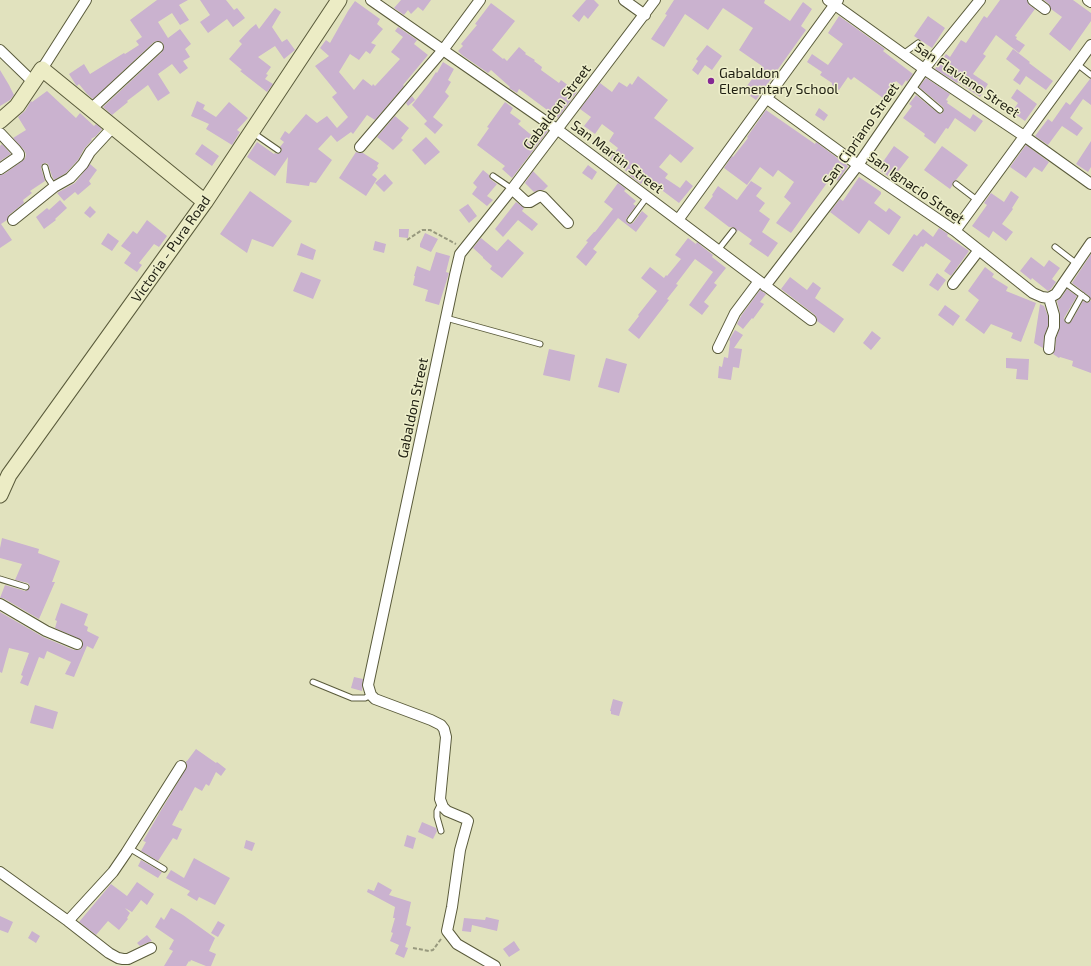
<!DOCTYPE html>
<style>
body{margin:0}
canvas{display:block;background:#e1e2be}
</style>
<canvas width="1091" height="966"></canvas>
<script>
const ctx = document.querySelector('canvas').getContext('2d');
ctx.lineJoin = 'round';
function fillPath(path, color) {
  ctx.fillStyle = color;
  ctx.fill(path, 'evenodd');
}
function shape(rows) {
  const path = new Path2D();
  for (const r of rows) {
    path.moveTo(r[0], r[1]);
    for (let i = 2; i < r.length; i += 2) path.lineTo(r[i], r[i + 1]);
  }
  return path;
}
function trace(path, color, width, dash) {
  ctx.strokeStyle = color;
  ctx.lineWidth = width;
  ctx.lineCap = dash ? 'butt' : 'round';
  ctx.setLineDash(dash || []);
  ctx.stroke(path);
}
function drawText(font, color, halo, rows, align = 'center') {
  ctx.font = font + ' "Exo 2",sans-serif';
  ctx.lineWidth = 3;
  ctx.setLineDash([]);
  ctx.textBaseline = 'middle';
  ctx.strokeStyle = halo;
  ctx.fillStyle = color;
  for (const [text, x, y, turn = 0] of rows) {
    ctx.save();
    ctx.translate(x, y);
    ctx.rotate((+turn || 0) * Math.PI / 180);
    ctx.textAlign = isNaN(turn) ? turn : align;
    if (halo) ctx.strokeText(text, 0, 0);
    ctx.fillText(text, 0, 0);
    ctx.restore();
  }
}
const building = shape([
 [157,0,188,0,179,5,189,20,180,25,172,13,158,22,168,38,180,29,191,44,185,49,190,57,183,61,188,68,180,74,172,64,158,74,170,93,158,101,148,85,127,101,128,102,112,115,103,107,162,52,164,46,162,42,157,41,154,42,93,99,87,94,79,84,77,86,76,85,69,74,84,64,90,74,124,53,125,54,139,45,136,41,142,37,130,20],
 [200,0,226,0,234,10,237,8,245,18,233,27,227,19,208,33,200,22,210,15],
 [401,0,431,0,423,11,418,7,411,14,408,10,404,15,394,8],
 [586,0,594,0,599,5,588,19,584,15,579,22,572,16],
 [674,0,765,0,764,3,790,21,803,2,812,9,801,26,806,30,756,100,743,91,762,66,739,50,753,28,723,8,708,30,685,14,664,47,651,39,667,15,665,14],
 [1000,0,1027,0,1029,5,1035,9,1015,36,1017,37,1016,39,1025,45,1019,53,996,35,983,54,986,56,973,74,988,84,980,97,958,82,957,83,935,69,946,54,950,57,961,40,966,43,984,16,987,18],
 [1044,0,1073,0,1091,13,1091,21,1070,51,1049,34,1062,17,1051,9,1049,4],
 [355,1,380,19,377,24,383,29,371,43,376,45,370,54,366,51,359,60,350,54,339,72,354,90,363,79,372,86,373,84,375,86,400,59,391,52,403,37,395,31,398,27,417,40,414,44,428,55,403,85,404,86,375,120,367,115,353,134,351,132,337,142,331,135,318,149,332,160,316,183,310,182,309,186,286,183,288,157,275,176,247,157,257,142,274,154,275,153,277,154,280,153,282,150,280,147,284,142,280,139,285,131,289,134,306,114,317,123,327,116,337,128,348,117,332,97,337,93,315,66,329,56,320,48,326,40,330,43,348,11],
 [491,3,515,21,492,50,503,59,504,58,507,61,519,47,526,53,525,54,535,60,534,61,542,67,541,70,559,83,561,80,577,92,558,118,519,89,517,93,509,88,510,87,491,70,488,73,462,55,458,51,463,46,461,44,477,25,475,24],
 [275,8,281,12,272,27,282,42,287,39,295,50,284,59,275,46,258,57,271,67,266,74,268,75,265,79,273,84,267,92,240,71,242,70,229,59,242,44,239,41,250,29,256,24,259,29],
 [839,16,885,49,883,51,913,74,907,82,906,80,902,86,896,81,883,98,854,77,851,80,848,77,839,90,832,85,832,83,820,75,822,72,807,62,812,54,828,65,843,44,828,33],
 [928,16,945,28,932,48,914,36],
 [707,45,722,56,712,70,705,65,698,75,692,70,698,61,696,59],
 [1013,49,1030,62,1029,63,1053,81,1046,90,1026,76,1020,85,1013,80,1020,70,1006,59],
 [443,62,454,69,448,80,451,82,445,92,449,96,433,117,443,125,435,134,424,124,427,121,412,105,429,83,436,72,437,73],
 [0,70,9,85,14,95,10,100,0,106],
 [638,76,668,100,654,118,694,148,681,163,670,154,659,167,668,174,665,178,680,188,686,180,693,186,679,203,659,188,656,191,643,181,641,184,629,175,630,174,610,159,618,148,609,141,614,133,602,124,595,134,584,126,591,117,580,109,600,83,612,92,619,82,627,87,630,83,632,85],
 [926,78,950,94,946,100,948,101,947,103,970,119,973,114,983,121,975,132,955,118,948,129,946,128,935,144,924,136,925,134,903,118,912,106,909,104,916,95,938,113,941,114,943,112,944,109,943,107,919,87],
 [1090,79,1091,79,1091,105,1083,99,1070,118,1083,128,1077,136,1062,126,1048,145,1035,136,1048,119,1052,122,1066,102,1070,105],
 [1017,89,1037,104,1025,121,1012,112,1018,103,1011,98],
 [47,91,76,118,80,113,94,126,96,124,102,129,96,136,91,139,92,140,84,149,78,160,66,173,54,180,52,176,48,164,46,163,42,164,41,168,45,181,30,191,32,193,23,200,24,203,9,215,7,220,1,224,12,240,0,248,0,175,4,174,25,159,26,154,24,150,13,138,26,130,18,117,25,111,31,101,32,102],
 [412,96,415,100,408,106,406,103],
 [197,101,205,105,203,109,216,117,229,102,248,118,237,130,240,132,232,145,206,129,209,124,191,116],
 [505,102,513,108,510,113,521,121,518,124,535,138,543,127,548,131,512,178,502,169,505,166,477,145,489,128,487,127],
 [819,108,828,115,824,121,815,115],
 [766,110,815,144,816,142,848,166,838,181,832,176,791,233,776,223,791,203,784,197,794,182,778,170,773,177,760,167,747,185,724,168,732,156,733,157,748,138,747,137],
 [395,116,409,128,401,138,403,140,393,150,377,137],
 [426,137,440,152,425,165,412,150],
 [1091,141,1091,167,1088,172,1076,164],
 [2,144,11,154,0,161,0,146],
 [202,144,219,156,212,166,195,154],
 [1026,145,1049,162,1042,172,1034,167,1026,178,1010,167],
 [894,146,909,157,892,179,878,169],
 [942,146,968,165,956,180,953,182,952,186,950,189,924,170],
 [356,152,359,153,363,153,379,163,377,166,378,168,372,175,377,179,366,196,339,178],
 [90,164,97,170,89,181,91,184,78,195,75,192,64,201,57,193,75,183],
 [588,165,597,172,592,180,582,173],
 [483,170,489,175,490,179,497,184,487,196,493,200,487,206,472,194,477,187,473,183],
 [533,171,548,186,544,190,539,190,534,192,525,183],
 [385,174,393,183,384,192,375,183],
 [859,177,881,192,881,194,874,203,886,212,889,208,901,217,889,235,869,220,859,234,830,212,840,199,843,201],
 [751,181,762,188,756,196,765,203,759,211,770,219,762,232,778,243,768,257,749,244,752,240,738,230,737,232,735,228,729,227,704,208,713,196,712,195,718,186,737,200],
 [618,183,626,189,624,191,636,201,633,204,636,206,626,219,627,223,630,224,633,223,642,211,648,216,636,232,618,218,593,249,597,252,586,266,576,257,588,242,586,241,594,232,595,232,613,209,604,202],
 [250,191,292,221,273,247,252,239,247,253,220,234],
 [1011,191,1019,197,1012,208,1013,209,1002,224,1013,232,1006,241,993,231,989,238,972,226,987,205,984,203,991,193,1004,202],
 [60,200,67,208,55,219,56,220,44,229,36,217,47,208,49,210],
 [516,202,524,208,522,211,538,224,532,231,518,220,503,237,495,229],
 [468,204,477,216,469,223,459,210],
 [90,206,96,212,90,218,84,213],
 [147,220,167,236,159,247,154,244,139,263,142,265,137,272,124,263,131,253,121,246,133,231,137,234],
 [939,228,948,234,947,236,969,251,951,276,944,271,951,261,926,243,923,247,921,246,903,272,892,265,914,234,917,236,923,229,933,237],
 [399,229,409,229,408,238,399,237],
 [108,233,119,241,112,251,101,244],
 [425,233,438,239,431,252,420,247,420,244],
 [481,238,497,251,508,239,524,253,502,278,490,269,492,266,483,258,483,257,473,248],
 [688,238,696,244,697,242,704,248,713,255,712,257,726,268,714,283,717,285,704,302,709,306,702,315,689,305,713,272,695,259,676,284,678,285,667,299,669,300,639,339,628,330,639,316,638,315,657,291,641,278,650,267,664,278,666,275,667,276,681,259,675,255],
 [375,241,386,244,384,253,373,250],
 [301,243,316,250,313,260,297,255],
 [436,252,450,256,446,272,449,273,439,305,425,301,428,290,413,285,415,276,414,276,417,266,430,271],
 [1091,254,1091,373,1072,366,1073,361,1060,357,1059,358,1053,354,1055,350,1056,339,1060,327,1060,313,1057,301,1061,298,1067,289,1077,296,1064,318,1065,322,1068,324,1071,322,1083,301,1088,303,1091,300,1089,296,1072,283],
 [1031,257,1044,267,1049,260,1060,268,1052,279,1056,282,1051,289,1048,291,1032,278,1031,280,1020,271],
 [985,267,994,274,992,277,1008,287,1006,291,1036,303,1021,342,1011,338,1013,333,991,324,984,334,965,320,979,300,968,291],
 [301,272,321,280,313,299,293,291],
 [937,273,946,280,938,291,929,285],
 [790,277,807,290,813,282,821,288,815,298,844,319,834,333,817,321,817,318,815,315,781,289],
 [760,290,766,294,760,302,764,304,753,319,752,318,743,329,737,324,741,316],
 [1040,304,1044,306,1048,316,1048,326,1044,336,1043,348,1034,343],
 [945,305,960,316,953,326,938,315],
 [735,330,743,335,734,348,742,349,739,368,733,367,731,380,718,378,719,366,722,367,724,357,728,358,730,341,729,340],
 [872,331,881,338,871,350,863,343],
 [549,349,575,355,570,381,543,375],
 [606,358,627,364,619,393,598,387],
 [1006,358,1029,359,1028,380,1016,379,1017,369,1006,368],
 [2,538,39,549,38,553,60,561,52,582,55,582,39,619,3,598,0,598,5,585,25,591,28,590,30,586,28,583,15,580,22,564,0,558,0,548],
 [61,603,88,614,84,625,88,627,87,631,99,637,93,649,87,646,74,677,65,674,71,662,47,651,44,659,39,657,28,686,20,683,23,676,21,675,29,653,9,648,2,673,0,672,0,612,43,637,74,650,78,650,81,649,83,644,82,640,55,628,57,621,55,620],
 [354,677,363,679,362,691,351,688],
 [613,699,623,702,619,716,611,714,611,711,610,711],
 [35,705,58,712,53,729,30,723],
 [196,749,216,763,217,762,226,769,221,776,216,772,209,786,206,784,202,791,195,787,182,811,180,810,172,825,182,829,177,840,173,838,158,861,141,851,146,842,143,841,160,812,186,769,187,766,186,762,186,761,187,761],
 [422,822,436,828,437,831,433,839,418,832],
 [407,835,416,838,413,849,404,846],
 [246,840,255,843,252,851,244,848],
 [194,858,230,878,215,905,199,897,197,901,187,895,190,891,166,878,171,870,184,878],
 [141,860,162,872,158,878,138,866],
 [137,882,154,894,147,905,141,900,132,912,125,908,130,913,127,918,128,919,119,930,108,921,96,935,79,922,111,884,127,896],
 [378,882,392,890,389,895,411,902,406,925,411,927,405,947,408,948,404,958,395,954,399,945,390,941,393,933,391,932,395,918,393,918,395,907,367,892,368,889,374,891],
 [171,908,183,915,215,938,209,951,216,954,211,966,206,966,191,960,190,962,189,961,186,966,164,966,173,951,169,949,174,940,155,927,161,917,164,920],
 [0,916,13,922,8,933,0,930],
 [486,917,499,920,497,931,472,925,471,932,462,931,464,918,485,920],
 [218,921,225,925,218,937,211,933],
 [32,931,40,936,36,943,28,938],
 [147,935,152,941,140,946,137,943],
 [514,941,520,950,509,957,503,949]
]);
const path = shape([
 [407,240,422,230,430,230,456,244],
 [413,948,429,951,433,950,441,939]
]);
const lane = shape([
 [903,54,918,43],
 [1077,64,1091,75],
 [912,86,940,110],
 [252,132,278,150],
 [45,167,48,178,54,187],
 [493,176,512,189],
 [956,184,977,200],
 [630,220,647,197],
 [1055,247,1077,264],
 [718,250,733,231],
 [1064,282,1087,299],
 [446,318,540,344],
 [1068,320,1082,295],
 [0,579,26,587],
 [313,682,352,698,365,698,371,695],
 [441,831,437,817,437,811,441,803],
 [129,848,164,869]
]);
const street = shape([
 [371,0,558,130,811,320],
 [624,0,645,15],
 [828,0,924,69,1024,136,1091,184],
 [1033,0,1045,9],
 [1088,0,1091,2],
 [0,50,33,82],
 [42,69,86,0],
 [766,98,858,165,955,231,1033,293,1042,297,1049,298],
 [91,109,158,47],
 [0,133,16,150,19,154,19,156,0,169],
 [360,147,443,50,480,0],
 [512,189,526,202,530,202,540,196,543,197,568,223],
 [13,220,54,187,70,178,83,164,90,152,113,127],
 [678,220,838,0],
 [955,231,1091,45],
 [953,284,979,250],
 [765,286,858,165,924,69,980,0],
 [1049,298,1056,294,1091,243],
 [718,348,735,313,759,281],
 [1049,349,1050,337,1054,327,1054,315,1049,298],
 [0,604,46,631,77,644],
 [0,872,68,921,113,872,126,853,181,766],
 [68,921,109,953,118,958,123,959,128,959,151,948],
 [495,966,457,944,447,931,452,907,460,850,468,821,466,819,447,811,443,807,440,799,446,737,444,729,441,725,431,720,375,699,371,695,368,685,432,384,455,275,460,254,512,189,655,0]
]);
const secondary = shape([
 [0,121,17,106,42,69,205,202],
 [0,495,9,475,205,202,339,0]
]);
const markers = [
 [711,81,4,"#842894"]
];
const poiNames = [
 ["Gabaldon",719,73],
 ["Elementary School",719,89]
];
const streetNames = [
 ["San Flaviano Street",967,80,34],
 ["Gabaldon Street",557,107,-53],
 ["San Cipriano Street",861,134,-55],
 ["San Martin Street",617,157,37],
 ["San Ignacio Street",916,188,35],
 ["Victoria - Pura Road",171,249,-55],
 ["Gabaldon Street",413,408,-78]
];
fillPath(building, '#cab2cf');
trace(lane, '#5a5b3b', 7);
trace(street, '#5a5b3b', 12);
trace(secondary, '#5a5b3b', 17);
trace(path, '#98997e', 2, [4, 2]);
trace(lane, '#fff', 5);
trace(street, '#fff', 10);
trace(secondary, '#ececc5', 15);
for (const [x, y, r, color] of markers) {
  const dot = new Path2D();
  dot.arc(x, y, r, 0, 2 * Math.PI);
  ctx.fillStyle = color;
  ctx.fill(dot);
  trace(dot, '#eeefcb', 1.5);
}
drawText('14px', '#1f1f12', '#eeefcb', poiNames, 'left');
drawText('14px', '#1f1f12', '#eeefcb', streetNames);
</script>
